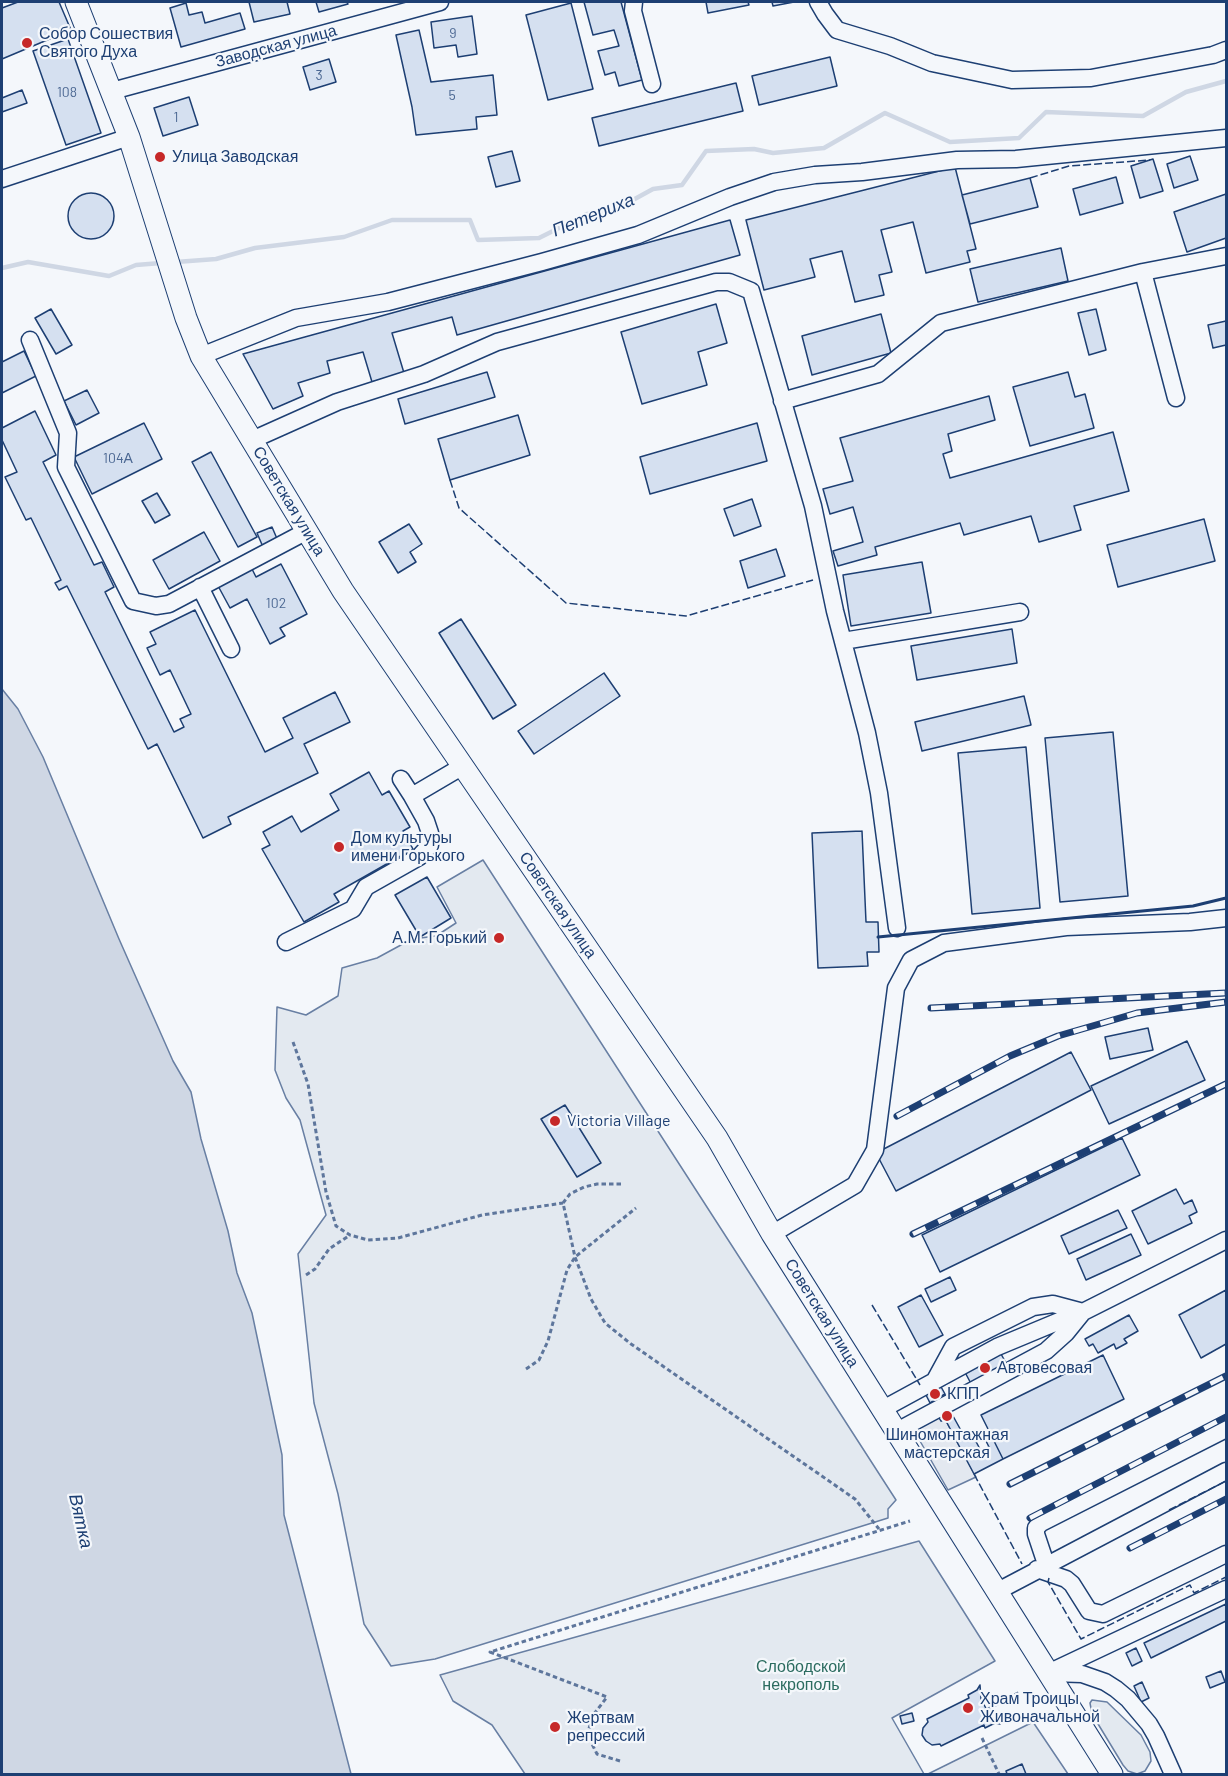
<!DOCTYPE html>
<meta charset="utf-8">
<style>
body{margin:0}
#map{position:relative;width:1228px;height:1776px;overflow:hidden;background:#f4f7fb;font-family:Barlow,sans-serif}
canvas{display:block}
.frame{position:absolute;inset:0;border:3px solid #1d3f73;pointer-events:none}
</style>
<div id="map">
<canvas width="1228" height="1776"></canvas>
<div class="frame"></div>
</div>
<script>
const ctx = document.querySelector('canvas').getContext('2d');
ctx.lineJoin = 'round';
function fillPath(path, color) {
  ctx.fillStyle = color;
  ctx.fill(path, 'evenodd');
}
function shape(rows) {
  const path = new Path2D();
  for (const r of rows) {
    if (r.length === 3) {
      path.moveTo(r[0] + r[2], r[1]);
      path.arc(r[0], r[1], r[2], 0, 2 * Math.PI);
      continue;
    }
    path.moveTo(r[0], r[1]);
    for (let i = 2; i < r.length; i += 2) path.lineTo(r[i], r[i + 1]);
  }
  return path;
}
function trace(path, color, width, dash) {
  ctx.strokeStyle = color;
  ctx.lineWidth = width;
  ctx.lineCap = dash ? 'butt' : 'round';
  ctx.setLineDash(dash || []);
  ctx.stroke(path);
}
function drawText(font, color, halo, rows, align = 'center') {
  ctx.font = font + ' Barlow,sans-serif';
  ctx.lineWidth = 4.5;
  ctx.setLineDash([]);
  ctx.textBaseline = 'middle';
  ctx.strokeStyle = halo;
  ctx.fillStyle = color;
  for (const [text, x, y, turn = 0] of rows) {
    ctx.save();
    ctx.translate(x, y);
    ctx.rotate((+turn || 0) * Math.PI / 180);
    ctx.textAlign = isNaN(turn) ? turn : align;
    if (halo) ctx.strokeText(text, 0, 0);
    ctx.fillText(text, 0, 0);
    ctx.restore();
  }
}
const green = shape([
 [483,860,896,1500,888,1509,888,1518,435,1659,391,1666,364,1624,338,1494,314,1403,298,1254,326,1215,300,1120,286,1098,275,1070,277,1007,306,1015,338,996,342,968,377,958,412,939,436,936,456,923,437,887,483,860],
 [919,1541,995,1661,892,1718,924,1774,525,1774,492,1725,453,1701,440,1675,919,1541],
 [1092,1700,1107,1702,1141,1735,1150,1752,1151,1761,1145,1771,1137,1774,1128,1771,1123,1765,1092,1714,1090,1703,1092,1700],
 [1033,1722,1068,1774,928,1774,1033,1722]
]);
const parking = shape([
 [937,1414,941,1421,945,1419,976,1477,948,1490,912,1427,937,1414]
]);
const water = shape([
 [2,689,18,709,43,757,119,939,173,1061,191,1092,201,1139,228,1231,237,1273,252,1313,282,1455,284,1515,351,1774,2,1774,2,689]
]);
const stream = shape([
 [176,262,216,259,255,248,344,237,392,220,470,220,478,240,539,238,587,214,611,212,653,189,682,185,706,151,754,149,773,153,824,148,885,113,950,142,1019,138,1046,112,1143,116,1186,92,1226,81],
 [2,268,28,262,109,276,136,265,161,263]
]);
const building = shape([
 [18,2,59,2,71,30,2,59,2,8,18,2],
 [249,2,287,2,290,14,254,22,249,2],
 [316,2,347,2,348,4,319,12,316,2],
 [584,2,621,2,642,80,619,86,615,72,605,75,598,51,619,46,614,30,593,35,584,2],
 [706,2,748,2,749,5,708,13,706,2],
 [772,2,794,2,773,6,772,2],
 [186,3,189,15,202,12,205,23,240,13,245,29,181,47,170,8,186,3],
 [571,3,593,89,548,100,526,15,571,3],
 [472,16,477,54,458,57,456,45,434,48,431,22,472,16],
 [419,30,431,82,493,75,497,115,476,117,477,129,416,135,412,107,396,35,419,30],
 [68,39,101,133,66,145,33,51,68,39],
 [830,57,837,86,759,105,752,76,830,57],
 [329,59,336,82,310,90,303,67,329,59],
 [736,83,743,111,599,146,592,118,736,83],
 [22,90,27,103,2,112,2,98,22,90],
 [189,97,198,125,163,136,154,108,189,97],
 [512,151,520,181,496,187,488,157,512,151],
 [1190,156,1198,180,1174,188,1167,164,1190,156],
 [1153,159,1163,191,1140,198,1131,166,1153,159],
 [955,167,976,249,967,251,970,262,926,273,913,222,881,230,892,272,879,275,884,295,855,302,842,251,810,259,815,277,764,290,746,220,955,167],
 [1116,177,1123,203,1080,215,1073,189,1116,177],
 [1030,178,1038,207,970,224,962,195,1030,178],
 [91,216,23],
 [1226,194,1226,238,1187,252,1174,212,1226,194],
 [730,220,740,255,457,335,452,317,392,333,404,373,372,382,363,352,327,361,330,373,298,383,303,396,273,409,243,354,730,220],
 [1061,248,1068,281,978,302,970,269,1061,248],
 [716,304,727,343,698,352,707,385,642,404,621,332,716,304],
 [51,309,72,345,56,354,35,318,51,309],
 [1096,309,1106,350,1089,355,1078,313,1096,309],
 [881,314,891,353,812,375,802,336,881,314],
 [1226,321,1226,345,1213,348,1208,325,1226,321],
 [24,351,36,376,2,393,2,362,24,351],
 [487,372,495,397,405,424,398,399,487,372],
 [1068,372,1075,397,1085,394,1094,428,1030,446,1013,387,1068,372],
 [87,390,99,413,76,425,64,401,87,390],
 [989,396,995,420,948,434,952,451,943,454,950,478,1113,432,1129,491,1074,506,1081,530,1039,542,1031,516,964,535,960,523,875,547,877,555,838,566,833,551,863,542,853,507,830,514,823,489,853,481,840,438,989,396],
 [35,411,56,455,43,462,94,565,102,562,114,587,105,592,174,732,184,727,180,719,191,714,170,670,160,675,147,648,156,644,150,632,195,610,265,752,293,738,283,718,335,692,350,722,304,744,318,773,228,817,231,824,203,838,157,744,148,749,67,586,59,590,55,583,61,580,31,518,26,520,5,477,17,472,2,440,2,428,35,411],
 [518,415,530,455,450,480,438,439,518,415],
 [144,423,162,459,92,494,74,457,144,423],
 [757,423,767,461,650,494,640,457,757,423],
 [211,452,257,537,238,547,192,462,211,452],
 [157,493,170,515,155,523,142,501,157,493],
 [752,499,761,526,734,536,724,509,752,499],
 [1204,519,1215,561,1118,587,1107,545,1204,519],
 [409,524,422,544,410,552,416,562,398,573,379,542,409,524],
 [272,527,278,541,263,547,257,533,272,527],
 [204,532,220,561,169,589,153,560,204,532],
 [776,549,785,576,748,588,740,561,776,549],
 [922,562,931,613,851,626,843,575,922,562],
 [281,564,307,614,280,628,285,636,270,644,247,599,230,608,217,584,251,567,256,577,281,564],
 [461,619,516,705,493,719,439,633,461,619],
 [1012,629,1017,663,917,680,911,646,1012,629],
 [604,673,620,696,534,754,518,731,604,673],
 [1024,696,1031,725,922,751,915,722,1024,696],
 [1113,732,1128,896,1060,902,1045,738,1113,732],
 [1026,747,1040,908,972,914,958,753,1026,747],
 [369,772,382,795,389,791,410,827,403,831,413,849,334,894,339,902,304,922,262,849,270,845,263,832,292,816,301,832,339,810,330,794,369,772],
 [862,831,866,922,878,922,879,952,867,952,868,966,818,968,812,833,862,831],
 [427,877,451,918,420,937,395,895,427,877],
 [1148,1028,1153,1050,1110,1059,1105,1037,1148,1028],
 [1187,1041,1205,1080,1109,1124,1091,1086,1187,1041],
 [1071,1052,1091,1090,896,1191,876,1153,1071,1052],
 [565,1105,601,1163,577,1177,541,1119,565,1105],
 [1122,1138,1140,1175,940,1272,922,1235,1122,1138],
 [1176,1189,1184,1204,1192,1200,1197,1212,1189,1216,1192,1223,1148,1244,1132,1211,1176,1189],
 [1118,1210,1127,1228,1069,1254,1061,1236,1118,1210],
 [1131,1234,1141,1255,1086,1280,1077,1259,1131,1234],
 [950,1277,956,1290,931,1302,925,1289,950,1277],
 [1226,1290,1226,1344,1201,1358,1179,1315,1226,1290],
 [921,1295,943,1335,919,1347,898,1307,921,1295],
 [1129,1315,1138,1331,1124,1339,1127,1343,1116,1349,1114,1344,1098,1353,1093,1344,1089,1346,1085,1339,1129,1315],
 [994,1341,1013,1376,977,1395,958,1359,994,1341],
 [1103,1355,1124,1399,1003,1459,981,1415,1103,1355],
 [940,1385,945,1394,930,1403,925,1393,940,1385],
 [948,1407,963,1434,955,1438,945,1419,941,1421,937,1414,948,1407],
 [989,1431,1003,1459,974,1474,957,1442,972,1434,981,1451,989,1447,983,1435,989,1431],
 [1226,1604,1226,1621,1151,1658,1144,1643,1226,1604],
 [1136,1648,1142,1661,1132,1666,1126,1653,1136,1648],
 [1221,1671,1225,1682,1210,1688,1206,1677,1221,1671],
 [1142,1682,1149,1698,1141,1702,1134,1686,1142,1682],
 [980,1685,981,1699,990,1716,1000,1724,995,1723,985,1728,984,1725,941,1746,940,1744,932,1745,926,1741,922,1735,923,1728,928,1722,927,1719,969,1698,968,1695,977,1690,980,1685],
 [912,1713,914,1721,902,1724,900,1716,912,1713],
 [1022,1764,1026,1774,1007,1774,1006,1771,1022,1764]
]);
const path = shape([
 [293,1042,308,1084,326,1192,336,1226,350,1235,368,1240,398,1238,482,1215,563,1203],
 [621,1184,597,1184,584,1187,570,1194,563,1203,575,1257,591,1299,605,1323,631,1344,855,1499,879,1529],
 [306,1275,315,1269,329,1249,350,1235],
 [526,1369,539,1360,548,1341,567,1270,575,1257,636,1208],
 [988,1709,1020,1692],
 [982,1738,999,1774],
 [620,1761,597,1754,587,1734,594,1714,607,1697,490,1652,910,1521]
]);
const minor = shape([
 [634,2,633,11,652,84],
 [818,2,825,14,837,30,890,46,932,63,1012,80,1091,78,1213,55,1226,50],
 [112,91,440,2],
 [2,179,129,137],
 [1143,272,1176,398],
 [30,340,68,433,66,467,133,601,156,606,169,604,307,531],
 [201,356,296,318,388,302,542,262,638,235,730,197,774,182,815,175,862,172,957,160,1016,159,1226,138],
 [782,401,878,374,941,323,1143,272,1226,256],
 [252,440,337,402,424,374,497,342,716,282,729,282,751,291,813,506,835,611,867,733,879,793,897,928],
 [200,587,231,649],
 [843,641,1020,612],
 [401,779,412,796],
 [286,942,353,909,366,887,419,857,430,845,430,833,426,821,412,796,463,766],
 [772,1234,855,1185,875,1150,896,988,911,960,944,943,1066,927,1190,922,1226,918],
 [935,1380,953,1347,1033,1307,1053,1304,1083,1312,1226,1240],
 [883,1409,997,1347,1081,1312],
 [897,1431,1046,1351,1066,1333,1083,1312],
 [1046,1564,1036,1534,1036,1528,1041,1523,1226,1429],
 [1037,1569,1066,1579,1072,1584,1089,1611,1103,1614,1226,1554],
 [998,1591,1226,1471],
 [1048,1673,1226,1589],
 [1051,1673,1082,1674,1105,1682,1116,1689,1128,1699,1149,1724,1156,1736,1173,1774]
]);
const major = shape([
 [76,2,129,137,186,318,201,356,343,591,717,1138,772,1234,1112,1774]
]);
const rail = shape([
 [931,1008,1226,993],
 [897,1116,1010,1056,1058,1036,1137,1013,1226,1002],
 [913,1234,1226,1084],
 [1010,1484,1226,1376],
 [1030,1518,1226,1417],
 [1130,1548,1226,1499]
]);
const fence = shape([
 [1030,178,1069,166,1150,160],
 [450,480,459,508,566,603,686,616,813,580],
 [872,1305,920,1385],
 [974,1474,1022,1564],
 [1169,1510,1226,1481],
 [1049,1578,1048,1582,1081,1639,1190,1585,1194,1593,1226,1577]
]);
const wall = shape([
 [878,937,1193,906,1226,898]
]);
const markers = [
 [27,43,6,"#c62828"],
 [160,157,6,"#c62828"],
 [339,847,6,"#c62828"],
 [499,938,6,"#c62828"],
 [555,1121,6,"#c62828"],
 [985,1368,6,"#c62828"],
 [935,1394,6,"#c62828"],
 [947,1416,6,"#c62828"],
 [968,1708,6,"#c62828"],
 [555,1727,6,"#c62828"]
];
const numberNames = [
 ["9",453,33],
 ["3",319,75],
 ["108",67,92],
 ["5",452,95],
 ["1",176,117],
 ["104А",118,458],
 ["102",276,603]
];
const poiNames = [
 ["Собор Сошествия",39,34],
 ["Святого Духа",39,52],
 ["Улица Заводская",172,157],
 ["Дом культуры",351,838],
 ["имени Горького",351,856],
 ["А.М. Горький",487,938,"right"],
 ["Victoria Village",567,1121],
 ["Автовесовая",997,1368],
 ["КПП",947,1394],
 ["Шиномонтажная",947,1435,"center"],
 ["мастерская",947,1453,"center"],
 ["Храм Троицы",980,1699],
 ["Живоначальной",980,1717],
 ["Жертвам",567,1718],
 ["репрессий",567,1736]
];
const streetNames = [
 ["Заводская улица",276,46,-15],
 ["Советская улица",289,501,59],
 ["Советская улица",558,905,56],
 ["Советская улица",822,1313,58]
];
const parkNames = [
 ["Слободской",801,1667],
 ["некрополь",801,1685]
];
const waterNames = [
 ["Петериха",593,215,-22],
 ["Вятка",81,1521,77]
];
fillPath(green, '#e3e9f0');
trace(green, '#687fa3', 1.5);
fillPath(parking, '#e3e8f0');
trace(parking, '#687fa3', 1.5);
fillPath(water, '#cfd7e4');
trace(water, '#687fa3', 1.5);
trace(stream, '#cfd7e4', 4.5);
fillPath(building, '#d5e0f0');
trace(building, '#1d3f73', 1.5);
trace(minor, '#1d3f73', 19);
trace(major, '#1d3f73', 23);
trace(path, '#5e769c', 3, [4.5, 3]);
trace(minor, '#f4f7fb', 16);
trace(major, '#f4f7fb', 21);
trace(rail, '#1d3f73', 7);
trace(rail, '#f4f7fb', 4.5, [14]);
trace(fence, '#1d3f73', 1.5, [8, 3]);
trace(wall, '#1d3f73', 3);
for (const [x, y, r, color] of markers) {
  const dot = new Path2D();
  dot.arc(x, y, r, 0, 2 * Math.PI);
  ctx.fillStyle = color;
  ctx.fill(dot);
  trace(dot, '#f4f7fb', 2);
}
drawText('14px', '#4b6792', null, numberNames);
drawText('16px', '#1d3f73', '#f4f7fb', poiNames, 'left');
drawText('16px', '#1d3f73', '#f4f7fb', streetNames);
drawText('16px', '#2c6c60', '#f4f7fb', parkNames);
drawText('italic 18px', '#1d3f73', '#f4f7fb', waterNames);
</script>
